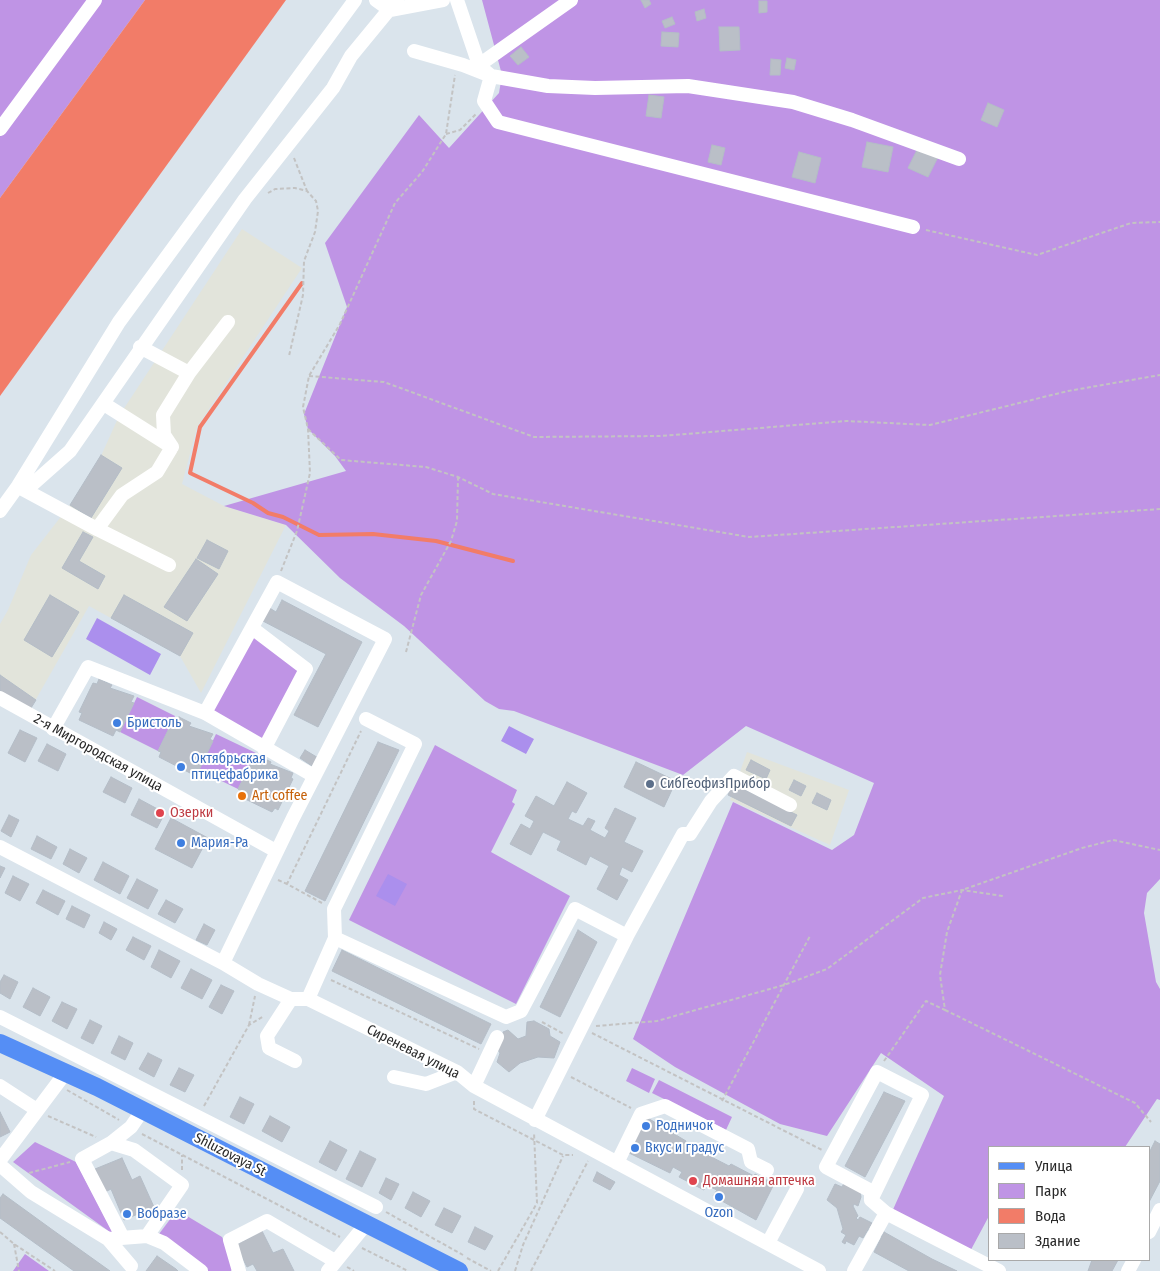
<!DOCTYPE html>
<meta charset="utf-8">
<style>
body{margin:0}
#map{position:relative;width:1160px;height:1271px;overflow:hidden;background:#dae4ec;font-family:"Fira Sans Condensed",sans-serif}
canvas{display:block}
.legend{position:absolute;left:988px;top:1146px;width:162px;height:115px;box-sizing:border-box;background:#fff;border:1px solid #a9a9a9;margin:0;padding:6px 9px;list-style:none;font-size:15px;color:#292929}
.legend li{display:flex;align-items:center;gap:10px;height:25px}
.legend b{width:25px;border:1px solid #a9a9a9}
</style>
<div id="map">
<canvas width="1160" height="1271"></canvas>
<ul class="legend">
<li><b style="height:6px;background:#558ef5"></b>Улица</li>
<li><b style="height:14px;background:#bf94e5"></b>Парк</li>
<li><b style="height:14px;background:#f27c68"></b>Вода</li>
<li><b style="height:14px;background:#babfc7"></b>Здание</li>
</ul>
</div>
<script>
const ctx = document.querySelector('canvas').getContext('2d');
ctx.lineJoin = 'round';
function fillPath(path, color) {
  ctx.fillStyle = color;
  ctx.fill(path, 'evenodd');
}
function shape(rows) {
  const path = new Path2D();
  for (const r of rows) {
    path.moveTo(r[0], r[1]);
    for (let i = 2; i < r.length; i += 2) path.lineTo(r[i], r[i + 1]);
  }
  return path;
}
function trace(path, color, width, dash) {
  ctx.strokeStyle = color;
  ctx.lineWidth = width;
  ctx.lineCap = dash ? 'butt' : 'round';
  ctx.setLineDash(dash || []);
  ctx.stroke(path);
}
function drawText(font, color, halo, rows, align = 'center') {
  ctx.font = font + ' "Fira Sans Condensed",sans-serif';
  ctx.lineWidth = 4;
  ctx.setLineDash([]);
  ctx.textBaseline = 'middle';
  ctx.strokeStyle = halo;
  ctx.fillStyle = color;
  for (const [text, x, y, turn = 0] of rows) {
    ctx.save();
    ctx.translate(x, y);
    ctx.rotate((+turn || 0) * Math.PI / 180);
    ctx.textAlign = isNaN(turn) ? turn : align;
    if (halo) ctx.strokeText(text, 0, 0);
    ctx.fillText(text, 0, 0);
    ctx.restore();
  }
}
const industrial = shape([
 [242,229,302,268,197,427,182,484,224,506,286,525,201,693,180,656,89,606,31,708,0,691,0,624,8,610,31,555,70,505,101,456,119,416],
 [747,752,849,790,830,845,730,800]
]);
const green = shape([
 [0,0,145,0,0,198],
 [482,0,1160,0,1160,879,1147,893,1144,913,1156,982,1160,989,1160,1100,1157,1099,1125,1147,989,1147,989,1216,966,1259,891,1214,944,1096,881,1053,827,1136,780,1124,675,1067,633,1039,733,802,832,850,854,835,874,783,746,726,683,775,514,711,499,709,485,701,404,626,340,578,286,525,224,506,346,471,335,456,308,429,304,414,347,307,325,243,419,115,449,148,499,93,502,75],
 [252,628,306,669,264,749,205,713],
 [137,697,175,716,158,751,120,732],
 [216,734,256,753,238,789,199,770],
 [435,745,517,790,512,802,515,804,491,852,570,896,516,1004,349,920],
 [632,1068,655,1079,649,1093,626,1081],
 [659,1080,732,1117,726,1130,652,1093],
 [35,1142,76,1162,114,1235,13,1162],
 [177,1210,222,1237,235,1264,231,1271,206,1271,159,1234],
 [25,1254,49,1271,13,1271]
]);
const pitch = shape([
 [97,618,161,654,150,675,86,639],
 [509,726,534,739,526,754,501,741],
 [388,874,407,884,395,906,376,896]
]);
const water = shape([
 [145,0,286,0,0,396,0,198]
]);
const stream = shape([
 [302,283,200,427,190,473,253,503,268,513,283,517,319,535,373,534,436,541,513,561]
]);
const building = shape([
 [641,0,649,0,651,4,645,8,641,0],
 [759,1,767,1,767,12,759,13,759,1],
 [704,9,706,18,697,21,695,12,704,9],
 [672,17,675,24,665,28,662,21,672,17],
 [719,27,739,27,740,50,720,51,719,27],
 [662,32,679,33,678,47,661,46,662,32],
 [521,47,529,57,518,65,510,56,521,47],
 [787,58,796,60,794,70,785,68,787,58],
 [771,59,781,60,780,75,770,75,771,59],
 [649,95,664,97,661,118,646,116,649,95],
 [988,103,1004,110,997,127,981,120,988,103],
 [867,142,893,147,888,172,862,167,867,142],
 [712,145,725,148,721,165,708,162,712,145],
 [918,148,938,157,928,177,908,168,918,148],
 [799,152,821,158,815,183,792,177,799,152],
 [101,455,122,468,91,518,70,505,101,455],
 [83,532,93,537,79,561,105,576,98,589,62,568,83,532],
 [207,540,228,551,219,569,197,558,207,540],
 [196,559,218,574,187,621,164,607,196,559],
 [50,595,79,612,52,657,24,640,50,595],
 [124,595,193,633,180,656,111,618,124,595],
 [282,600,362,642,318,727,294,715,326,654,261,620,268,607,276,612,282,600],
 [0,675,36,700,31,708,0,691,0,675],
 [99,679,112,685,110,688,134,696,131,702,134,703,120,732,116,730,113,736,79,720,82,713,79,712,93,683,97,684,99,679],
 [179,717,191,723,189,726,213,734,210,739,213,741,199,770,195,768,192,774,159,757,161,752,158,751,173,720,176,722,179,717],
 [20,730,37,738,25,762,8,753,20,730],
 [378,742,399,750,325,901,305,891,378,742],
 [47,744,66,754,58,771,38,761,47,744],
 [305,750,320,759,315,768,300,758,305,750],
 [259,756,271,762,270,764,293,773,291,778,293,779,278,810,275,808,272,812,239,796,241,791,238,789,253,759,256,761,259,756],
 [751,760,770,770,766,779,746,770,751,760],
 [636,762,676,781,664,807,624,787,636,762],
 [111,777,132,788,125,803,103,792,111,777],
 [794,780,806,786,801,796,789,790,794,780],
 [567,782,587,793,576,813,572,811,568,819,583,826,588,818,595,821,590,830,605,838,609,831,605,828,615,808,636,818,624,842,643,851,632,872,622,867,619,875,628,880,617,900,597,889,609,866,590,856,586,865,557,850,561,841,543,832,531,855,510,844,521,824,530,829,534,821,525,816,536,796,554,806,567,782],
 [733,784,797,815,791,826,728,795,733,784],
 [817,793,831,800,827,810,812,803,817,793],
 [139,799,165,813,157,828,131,815,139,799],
 [9,815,19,820,11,837,1,831,9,815],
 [171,818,208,838,192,868,155,849,171,818],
 [37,836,57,847,51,859,31,849,37,836],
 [70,849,87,858,79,873,63,864,70,849],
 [103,862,129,876,120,894,94,880,103,862],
 [0,866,5,868,0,878,0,866],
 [13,876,29,884,20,901,5,893,13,876],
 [137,879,158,890,148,909,127,898,137,879],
 [43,890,65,901,58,915,36,903,43,890],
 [166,900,183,909,175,923,158,914,166,900],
 [72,906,90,915,84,928,66,919,72,906],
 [104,922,117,929,111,940,99,933,104,922],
 [204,924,215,930,207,945,196,940,204,924],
 [578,930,597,942,560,1017,540,1007,578,930],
 [133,937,151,946,144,960,126,950,133,937],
 [159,950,180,961,171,978,151,967,159,950],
 [342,950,491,1024,481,1044,332,971,342,950],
 [191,969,212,980,202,999,181,988,191,969],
 [4,975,18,982,10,999,0,993,0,982,4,975],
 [221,985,234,991,222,1014,209,1007,221,985],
 [33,988,50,997,40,1016,23,1007,33,988],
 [62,1002,77,1009,67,1029,52,1021,62,1002],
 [90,1020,102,1026,93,1044,81,1038,90,1020],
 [534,1021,549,1029,550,1036,560,1042,554,1058,538,1057,520,1063,509,1072,497,1062,500,1053,496,1047,503,1032,508,1030,518,1039,526,1036,527,1022,534,1021],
 [119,1036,133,1043,125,1060,111,1053,119,1036],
 [148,1053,162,1060,154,1077,139,1069,148,1053],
 [179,1068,194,1075,185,1092,170,1085,179,1068],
 [884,1092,905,1101,865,1177,845,1166,884,1092],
 [240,1097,254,1104,244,1124,230,1117,240,1097],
 [0,1112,10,1132,0,1137,0,1112],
 [270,1116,290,1127,282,1142,262,1131,270,1116],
 [646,1117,686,1141,684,1145,688,1148,690,1146,729,1166,731,1164,754,1176,755,1174,774,1184,756,1220,713,1196,717,1190,706,1185,704,1190,679,1177,682,1172,673,1167,670,1173,627,1152,646,1117],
 [330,1141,347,1150,336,1171,319,1162,330,1141],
 [1155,1141,1160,1144,1160,1181,1149,1202,1149,1153,1155,1141],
 [360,1151,376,1159,362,1187,346,1179,360,1151],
 [122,1158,132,1180,140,1176,154,1207,124,1220,111,1189,105,1192,95,1169,122,1158],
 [597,1172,615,1182,610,1190,593,1181,597,1172],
 [386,1178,399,1184,391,1200,379,1193,386,1178],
 [844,1183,860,1191,861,1197,858,1206,854,1204,853,1206,858,1216,856,1218,858,1220,860,1217,872,1223,863,1238,859,1236,854,1245,846,1241,845,1244,842,1242,846,1235,841,1232,843,1229,837,1208,827,1200,835,1184,842,1187,844,1183],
 [413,1192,430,1201,421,1217,405,1208,413,1192],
 [3,1194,54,1231,110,1271,74,1271,0,1218,0,1198,3,1194],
 [444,1208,461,1216,452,1233,435,1225,444,1208],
 [475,1227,493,1236,485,1250,468,1242,475,1227],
 [262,1231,273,1253,283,1249,294,1271,257,1271,253,1264,247,1267,236,1245,262,1231],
 [884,1232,932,1259,957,1271,909,1271,874,1252,884,1232],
 [157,1256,176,1269,178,1271,146,1271,157,1256],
 [1092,1260,1118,1260,1112,1271,1088,1271,1092,1260]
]);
const path = shape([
 [446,134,460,130,476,114],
 [294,158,307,191],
 [268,193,275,189,295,188,307,191,316,201,318,211,315,232,304,261,303,295,289,356],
 [926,230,1037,255,1131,223,1160,222],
 [309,376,384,382,534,437,661,436,846,421,930,425,1068,391,1160,375],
 [308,429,341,460,426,467,458,477,493,494,749,537,1160,509],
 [281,571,297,531,310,473,308,429,303,407,309,376,340,324,395,203,422,172,446,134,455,75],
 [406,652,421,595,451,541,457,521,458,478],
 [278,880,287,884],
 [322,903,287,884,361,731],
 [331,980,479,1049],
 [945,1010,1135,1103,1151,1122],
 [542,1022,564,1034],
 [249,1025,255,996],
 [596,1026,657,1021,784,985,827,969,923,898,962,890,1003,896],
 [592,1033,822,1150],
 [884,1061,926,1001,945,1010,940,975,947,932,962,890,1082,848,1113,840,1160,850],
 [571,1077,631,1108],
 [67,1090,119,1120],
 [474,1101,474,1109,563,1155,573,1155],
 [722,1101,810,936],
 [204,1106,249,1025,264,1016],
 [48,1116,96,1137],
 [142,1134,340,1237],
 [182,1170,182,1155],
 [29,1173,70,1162],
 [386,1212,463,1255],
 [0,1232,14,1244,55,1271],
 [14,1244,19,1271],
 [362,1248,408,1271],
 [467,1258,491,1271],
 [347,1267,354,1271],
 [498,1271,537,1203,534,1132],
 [515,1271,523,1245,563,1156],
 [531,1271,588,1161]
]);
const minor = shape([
 [376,0,390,10,443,0],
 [457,0,479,65,571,0],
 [414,51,463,65,491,76,548,86,595,88,688,86,793,102,852,120,959,159],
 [485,71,491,76,484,101,498,122,913,227],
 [0,129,95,0],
 [140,347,189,373,228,322],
 [172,447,164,435,163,415,189,373],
 [19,487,97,529,122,495,157,472,172,447,104,404],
 [26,490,70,451,245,199,333,88,351,56,397,0],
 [0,511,18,486,119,322,355,0],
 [97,529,169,565],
 [252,628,306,669,264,749],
 [0,698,276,851],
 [205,713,277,582,385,639,293,818,223,963],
 [53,729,88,667,205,713,314,776],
 [0,847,223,963,258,984,291,999,308,999,457,1072,474,1086,819,1271],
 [335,938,506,1017,521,1011,575,909,627,936],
 [291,999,267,1036,269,1048,295,1061],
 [308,999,335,938,334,909,415,744,366,719],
 [0,1017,376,1207],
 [394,1077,426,1084,457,1072],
 [0,1086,37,1110],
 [474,1086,497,1037],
 [535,1120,627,936,683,834,690,834,711,801,734,776,790,805],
 [111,1143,134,1150,182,1185,147,1236],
 [0,1160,66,1072],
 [617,1163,641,1114,665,1106,748,1149,751,1162,767,1170],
 [0,1165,31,1192,108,1239,147,1236,164,1243,201,1271],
 [871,1200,871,1191,826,1167,877,1072,922,1095,871,1200,886,1213,999,1271],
 [876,1231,886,1213],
 [1149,1232,1160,1210],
 [123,1238,82,1159,111,1143,131,1127,142,1111],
 [108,1239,131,1266],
 [768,1243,797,1189],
 [239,1271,230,1240,267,1221,335,1261],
 [328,1271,366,1224],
 [854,1271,874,1235],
 [1128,1271,1134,1260]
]);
const major = shape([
 [0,1043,97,1087,459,1271]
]);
const markers = [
 [117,723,5,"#3f7fe0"],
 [181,767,5,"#3f7fe0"],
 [650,784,5,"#5c6f8a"],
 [242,796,5,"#e8710a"],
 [160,813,5,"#e0444e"],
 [181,843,5,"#3f7fe0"],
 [646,1126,5,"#3f7fe0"],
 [635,1148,5,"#3f7fe0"],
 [693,1181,5,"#e0444e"],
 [719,1197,5,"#3f7fe0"],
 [127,1214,5,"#3f7fe0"]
];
const shopNames = [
 ["Бристоль",127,723],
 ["Октябрьская",191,759],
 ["птицефабрика",191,775],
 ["Мария-Ра",191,843],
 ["Родничок",656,1126],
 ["Вкус и градус",645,1148],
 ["Ozon",719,1213,"center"],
 ["Вобразе",137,1214]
];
const streetNames = [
 ["2-я Миргородская улица",98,753,29],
 ["Сиреневая улица",413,1052,27],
 ["Shluzovaya St",230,1155,27]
];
const serviceNames = [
 ["СибГеофизПрибор",660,784]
];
const foodNames = [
 ["Art coffee",252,796]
];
const healthNames = [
 ["Озерки",170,813],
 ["Домашняя аптечка",703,1181]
];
fillPath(industrial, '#e2e4db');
fillPath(green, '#bf94e5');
fillPath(pitch, '#ab8fed');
fillPath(water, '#f27c68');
trace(stream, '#f27c68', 4);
fillPath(building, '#babfc7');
trace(building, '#b4bdc7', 1);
trace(path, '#c3c3c3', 2, [4, 2.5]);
trace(minor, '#fff', 14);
trace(major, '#558ef5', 18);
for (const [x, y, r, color] of markers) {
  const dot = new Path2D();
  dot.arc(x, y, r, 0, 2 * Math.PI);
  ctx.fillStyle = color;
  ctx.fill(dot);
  trace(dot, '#fff', 2);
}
drawText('14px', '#366cbe', '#fff', shopNames, 'left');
drawText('14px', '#292929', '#fff', streetNames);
drawText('14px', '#4e5e75', '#fff', serviceNames, 'left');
drawText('14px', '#c56008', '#fff', foodNames, 'left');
drawText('14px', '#be3a42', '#fff', healthNames, 'left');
</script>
